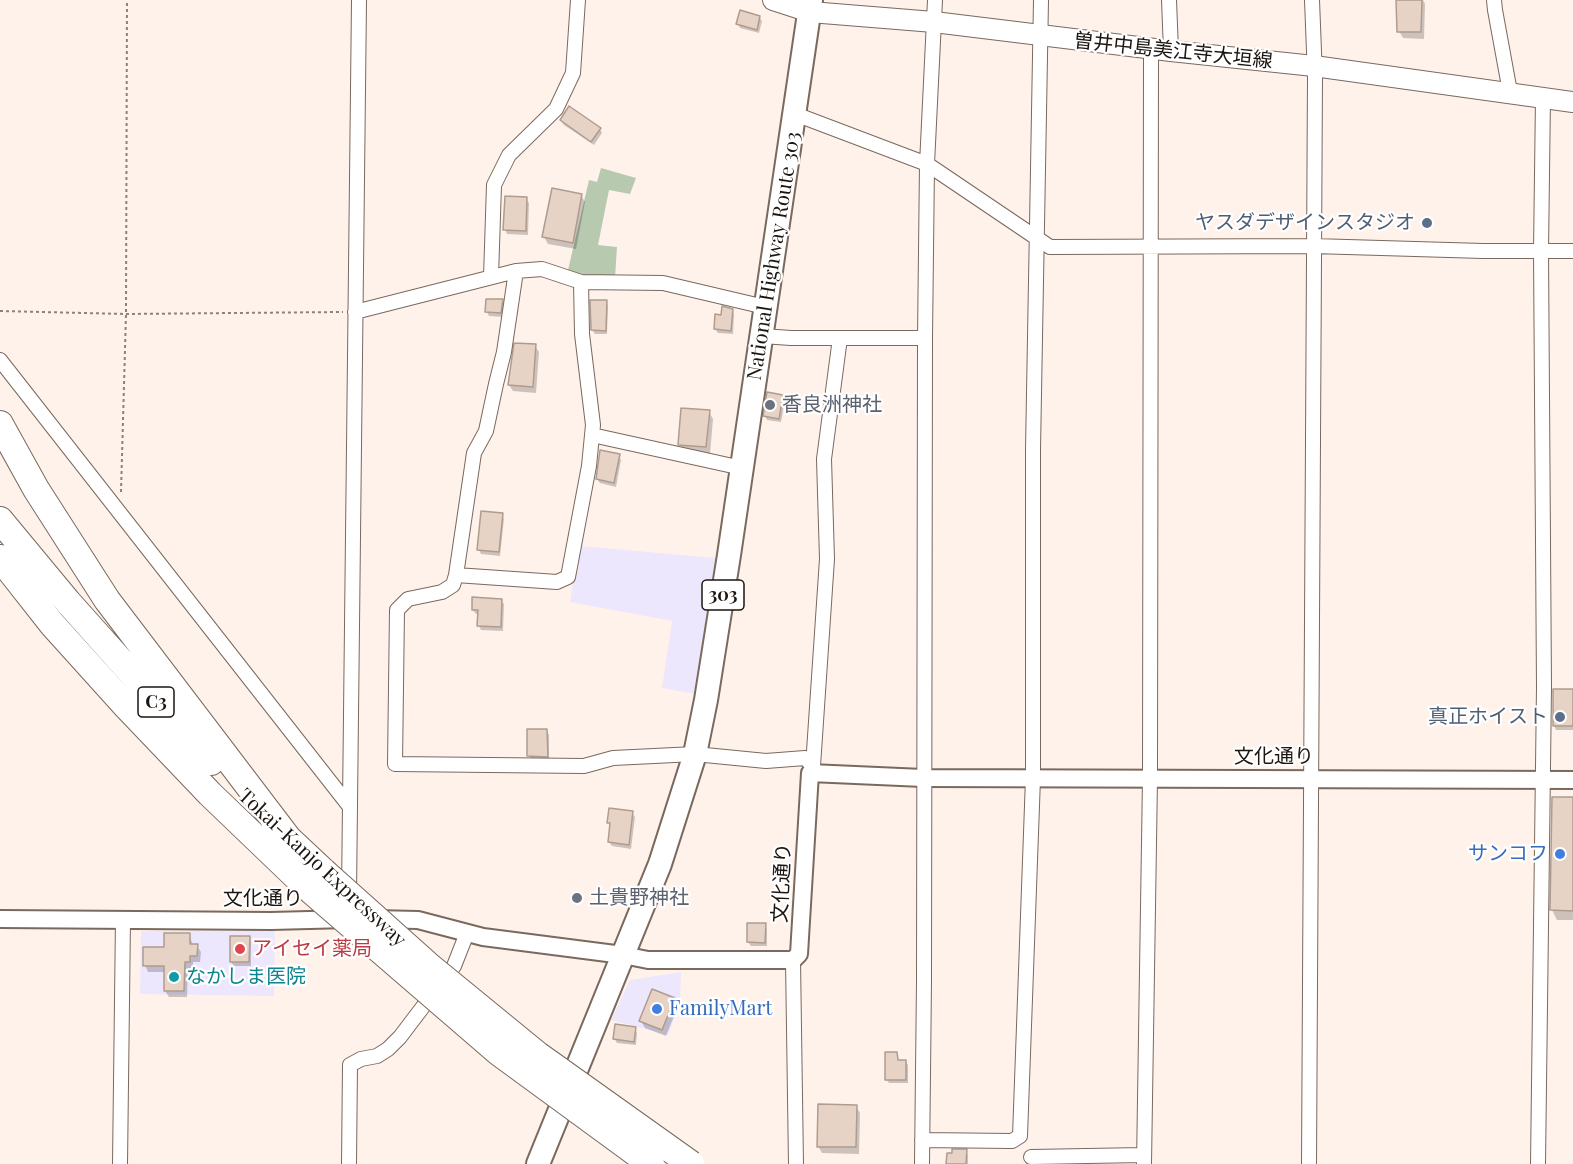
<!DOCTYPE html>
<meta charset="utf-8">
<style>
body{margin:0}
canvas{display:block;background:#fff2ea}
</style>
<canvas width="1573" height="1164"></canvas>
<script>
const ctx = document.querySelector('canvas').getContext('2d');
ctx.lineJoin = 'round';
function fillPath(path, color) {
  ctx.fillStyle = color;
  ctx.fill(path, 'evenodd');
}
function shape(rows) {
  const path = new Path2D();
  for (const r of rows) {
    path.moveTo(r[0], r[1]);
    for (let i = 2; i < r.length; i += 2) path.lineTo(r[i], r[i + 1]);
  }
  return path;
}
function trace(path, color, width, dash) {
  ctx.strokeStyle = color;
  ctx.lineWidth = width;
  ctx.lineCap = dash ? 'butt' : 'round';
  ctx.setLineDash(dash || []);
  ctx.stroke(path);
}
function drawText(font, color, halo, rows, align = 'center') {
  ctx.font = font + ' "Playfair Display","Noto Sans JP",serif';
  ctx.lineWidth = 4.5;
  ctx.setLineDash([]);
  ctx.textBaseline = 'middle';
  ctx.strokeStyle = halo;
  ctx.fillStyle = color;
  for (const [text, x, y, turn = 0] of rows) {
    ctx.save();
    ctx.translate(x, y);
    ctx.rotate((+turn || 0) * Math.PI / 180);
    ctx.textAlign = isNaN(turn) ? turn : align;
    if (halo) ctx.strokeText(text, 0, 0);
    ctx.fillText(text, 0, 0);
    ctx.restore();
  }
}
const commercial = shape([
 [579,546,717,558,695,694,662,688,672,621,570,602],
 [141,931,275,931,274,996,140,994],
 [681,972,680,1003,668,1035,611,1020,630,980]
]);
const green = shape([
 [601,168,636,178,630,194,609,190,598,245,617,247,615,278,587,276,568,270,589,180,597,182]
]);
const shadow = shape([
 [1398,0,1423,0,1425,4,1424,39,1403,38,1399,31],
 [759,17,762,21,759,33,740,28,738,24],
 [561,121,600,129,602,133,594,145,564,125],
 [581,195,585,202,576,249,548,244,544,237],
 [526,199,529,203,528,235,507,234,505,229],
 [502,301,504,305,503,317,489,316,487,312],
 [606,302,608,306,607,334,595,334,592,330],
 [732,310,734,314,733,334,718,333,715,329,722,316],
 [535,346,539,352,536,393,513,391,509,385],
 [782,396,785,400,781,422,767,420,765,416],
 [709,412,713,419,710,454,683,451,679,444],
 [619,456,621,460,616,487,600,483,597,479],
 [502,515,504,519,500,556,481,554,479,550],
 [501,600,504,604,503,631,481,630,479,626,479,614,476,614,473,610],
 [1573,690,1573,730,1556,730,1554,725],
 [546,730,549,735,549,760,531,760,529,756],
 [1573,799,1573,920,1557,920,1552,910],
 [632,813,635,817,631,849,612,846,609,842,611,827,609,822],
 [765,925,767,929,767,946,751,946,748,942],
 [189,935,193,945,197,946,201,952,200,962,193,962,193,968,188,968,187,997,169,997,165,991,165,972,148,972,145,965,166,949],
 [249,937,251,942,251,966,234,966,231,962],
 [674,999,678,1006,666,1036,645,1028,641,1021],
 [635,1029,637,1033,636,1045,617,1043,614,1038],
 [897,1054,899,1061,905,1061,908,1065,908,1083,889,1083,886,1079],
 [856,1106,860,1113,859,1154,822,1153,818,1146],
 [966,1151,968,1155,968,1164,948,1164]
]);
const building = shape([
 [1396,0,1422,0,1421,32,1397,32,1396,0],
 [740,10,760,16,757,30,736,24,740,10],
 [569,106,601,128,591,142,560,120,569,106],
 [552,188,582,194,573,243,542,237,552,188],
 [505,196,527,197,526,231,503,230,505,196],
 [486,299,503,299,501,313,485,312,486,299],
 [590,300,607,300,606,331,591,330,590,300],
 [722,306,733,309,731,331,714,329,715,314,721,315,722,306],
 [514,343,536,344,533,387,508,385,514,343],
 [767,392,783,395,779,419,763,416,767,392],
 [681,408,710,410,706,447,678,445,681,408],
 [600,450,620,454,614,483,596,479,600,450],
 [481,511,503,513,499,552,477,550,481,511],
 [472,597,502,599,501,627,477,626,478,610,472,610,472,597],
 [1553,689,1573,689,1573,726,1553,726,1553,689],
 [527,729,547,729,548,757,527,756,527,729],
 [1552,797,1573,797,1573,911,1550,910,1552,797],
 [609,808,633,811,629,845,608,842,610,823,607,823,609,808],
 [747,923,766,923,765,943,747,942,747,923],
 [164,933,190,933,190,944,198,944,197,956,190,956,190,962,185,962,184,991,164,991,164,966,143,966,143,947,164,947,164,933],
 [230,936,250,936,249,962,230,962,230,936],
 [652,989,675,998,662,1030,639,1021,652,989],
 [615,1024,636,1027,634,1042,613,1039,615,1024],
 [885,1052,897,1052,898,1060,906,1060,906,1080,885,1080,885,1052],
 [818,1104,857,1105,856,1147,817,1147,818,1104],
 [952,1149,967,1149,966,1164,946,1164,947,1153,952,1153,952,1149]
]);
const path = shape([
 [0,311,126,314,343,312],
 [121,492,126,314,127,0]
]);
const minor = shape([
 [1169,0,1171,51],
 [1494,0,1495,10,1510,92],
 [795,114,927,164,1050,247,1313,246,1483,251,1573,251],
 [516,271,504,352,496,384,486,431,474,453,456,575,453,585,442,592,408,599,397,610,395,764,584,766,613,758,695,754,766,761,805,758,813,766,827,559,824,459,840,338],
 [491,277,494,185,509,155,556,109,573,73,578,0],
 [355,312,516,271,542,269,581,282,663,283,765,307],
 [762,336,791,338,925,338],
 [0,360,350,807],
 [592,435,742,468],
 [456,575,557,582,568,577,589,466,593,425,582,334,581,282],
 [349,893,359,0],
 [793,960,796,1164],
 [922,1140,1012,1141,1020,1136,1033,778,1033,450,1041,0],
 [1031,1157,1143,1155],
 [120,1164,123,919],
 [349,1164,350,1065,361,1059,377,1056,388,1049,400,1037,454,966,467,933],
 [922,1164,924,981,925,338,927,164,935,0],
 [1144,1164,1150,778,1151,49],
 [1309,1164,1315,77,1312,0],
 [1538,1164,1544,687,1541,251,1543,97]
]);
const tertiary = shape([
 [0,919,271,921,348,919],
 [374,919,418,920,483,937,623,955,648,960,793,960,799,954,810,773,923,778,1573,780]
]);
const secondary = shape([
 [773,0,810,12,934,22,1171,51,1314,66,1573,102]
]);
const trunk = shape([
 [538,1164,660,864,695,754,706,700,729,555,811,0]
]);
const motorway = shape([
 [0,424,36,489,107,600,288,838],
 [0,520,68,602,211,762],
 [0,558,52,624,126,706,210,794,309,889],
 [275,826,324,872]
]);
const motorwayBridge = shape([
 [324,872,428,965,538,1055,691,1164],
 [309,889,498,1052,651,1164]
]);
const markers = [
 [1427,223,6,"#5c6f8a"],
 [770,405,6,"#6b7280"],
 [1560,717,6,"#5c6f8a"],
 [1560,854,6,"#3f7fe0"],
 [577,898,6,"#6b7280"],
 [240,949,6,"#e0444e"],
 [174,977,6,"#0f9aa8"],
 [657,1009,6,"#3f7fe0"]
];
const shields = [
 [723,595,42],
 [156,702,36]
];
const shieldNames = [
 ["303",723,595],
 ["C3",156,702]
];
const streetNames = [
 ["曽井中島美江寺大垣線",1173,51,6],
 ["National Highway Route 303",774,256,-81],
 ["文化通り",1274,757],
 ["Tokai-Kanjo Expressway",322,868,43],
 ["文化通り",782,883,-87],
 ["文化通り",263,899]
];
const serviceNames = [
 ["ヤスダデザインスタジオ",1415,223],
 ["真正ホイスト",1548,717]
];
const worshipNames = [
 ["香良洲神社",782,405],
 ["土貴野神社",589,898]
];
const shopNames = [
 ["サンコフ",1548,854],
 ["FamilyMart",669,1009,"left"]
];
const healthNames = [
 ["アイセイ薬局",252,949]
];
const cultureNames = [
 ["なかしま医院",186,977]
];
fillPath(commercial, '#ede7fd');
fillPath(green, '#b7c9ae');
fillPath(shadow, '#0003');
fillPath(building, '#e7d3c6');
trace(building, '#af9c8f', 1.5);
trace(minor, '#7a695d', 16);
trace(tertiary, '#7a695d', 20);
trace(secondary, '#7a695d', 22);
trace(trunk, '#7a695d', 26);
trace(motorway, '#7a695d', 28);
trace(path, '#8c827c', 2, [3, 3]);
trace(minor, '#fff', 14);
trace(tertiary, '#fff', 16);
trace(secondary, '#fff', 20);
trace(trunk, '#fff', 22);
trace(motorway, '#fff', 26);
trace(motorwayBridge, '#7a695d', 28, []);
trace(motorwayBridge, '#fff', 26);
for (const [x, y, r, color] of markers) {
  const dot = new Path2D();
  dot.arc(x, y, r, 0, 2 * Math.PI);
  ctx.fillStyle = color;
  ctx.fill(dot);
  trace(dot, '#fff', 2);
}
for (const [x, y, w] of shields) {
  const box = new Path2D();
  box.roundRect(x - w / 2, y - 15, w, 30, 4.5);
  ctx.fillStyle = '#fff';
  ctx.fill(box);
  trace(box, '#1c1510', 1.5);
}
drawText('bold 18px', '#1c1510', null, shieldNames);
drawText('20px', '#1c1510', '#fff', streetNames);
drawText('20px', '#4e5e75', '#fff', serviceNames, 'right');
drawText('20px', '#5b616d', '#fff', worshipNames, 'left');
drawText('20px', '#366cbe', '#fff', shopNames, 'right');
drawText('20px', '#be3a42', '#fff', healthNames, 'left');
drawText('20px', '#0d838f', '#fff', cultureNames, 'left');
</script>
